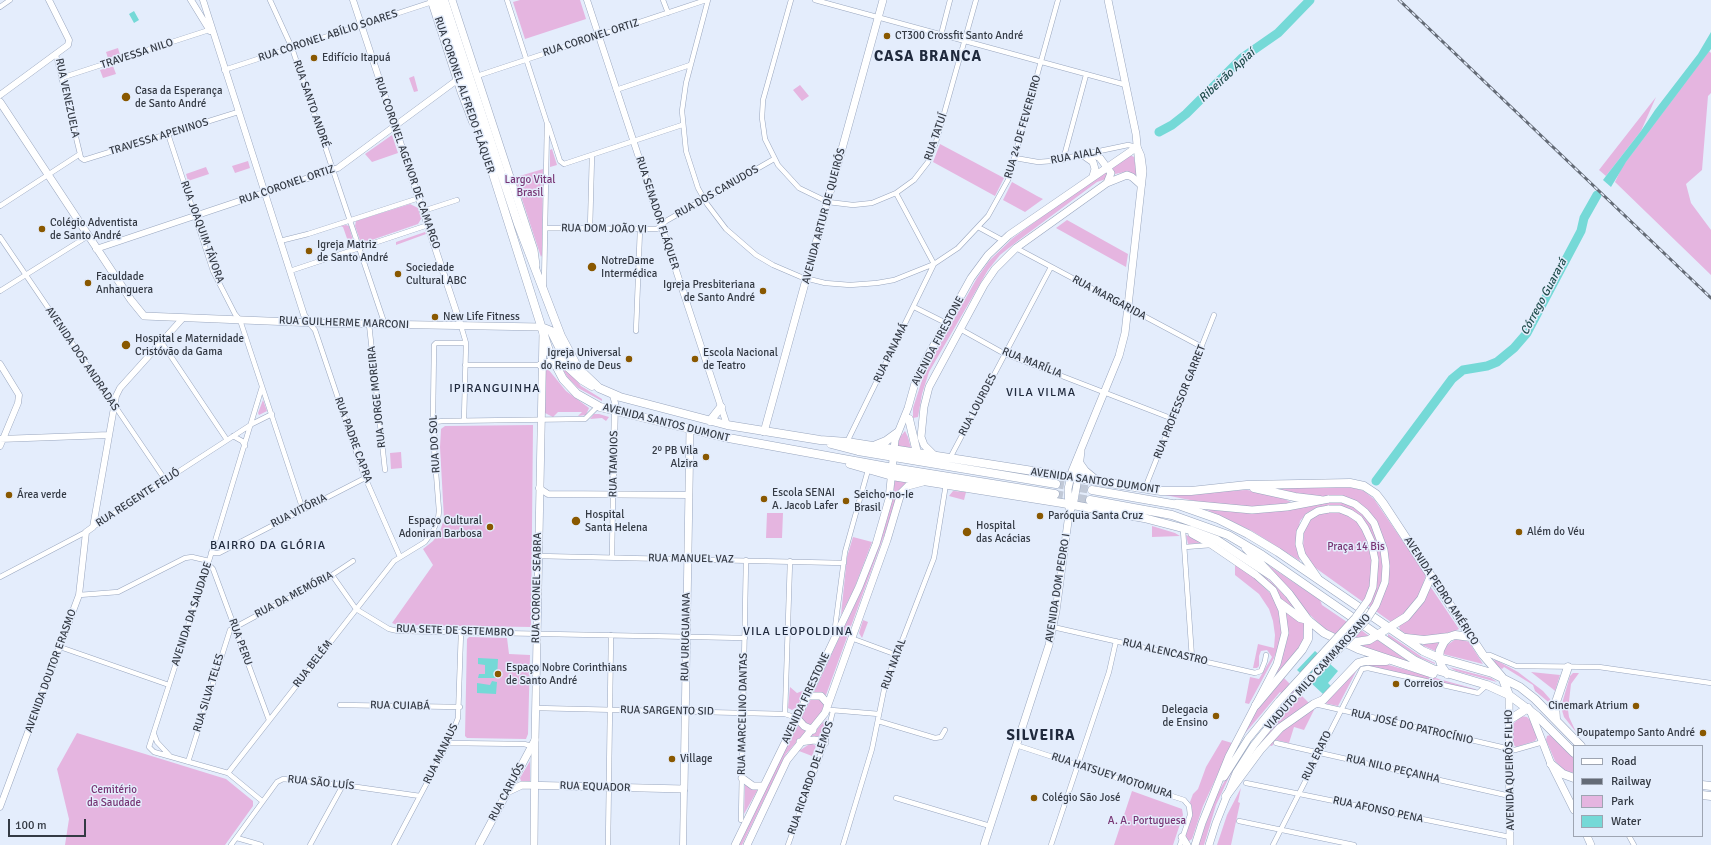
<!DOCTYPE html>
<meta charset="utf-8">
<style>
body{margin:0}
#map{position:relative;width:1711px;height:845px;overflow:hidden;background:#e4edfc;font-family:Signika,sans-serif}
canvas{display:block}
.legend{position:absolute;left:1573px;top:745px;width:130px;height:92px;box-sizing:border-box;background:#e4edfc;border:1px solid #9ea5b2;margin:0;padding:5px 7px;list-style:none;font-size:12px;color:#343a44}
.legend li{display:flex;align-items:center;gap:8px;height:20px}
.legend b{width:20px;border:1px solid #9ea5b2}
.scale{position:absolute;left:8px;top:819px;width:78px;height:18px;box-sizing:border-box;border:2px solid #343a44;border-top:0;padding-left:5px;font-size:12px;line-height:14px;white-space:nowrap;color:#343a44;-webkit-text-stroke:3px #e4edfc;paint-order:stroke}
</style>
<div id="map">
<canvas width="1711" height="845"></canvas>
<ul class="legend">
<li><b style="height:5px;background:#fff"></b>Road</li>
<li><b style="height:5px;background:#646b76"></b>Railway</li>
<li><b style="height:11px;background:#e5b5e0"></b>Park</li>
<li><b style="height:11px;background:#75d9d7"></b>Water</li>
</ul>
<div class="scale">100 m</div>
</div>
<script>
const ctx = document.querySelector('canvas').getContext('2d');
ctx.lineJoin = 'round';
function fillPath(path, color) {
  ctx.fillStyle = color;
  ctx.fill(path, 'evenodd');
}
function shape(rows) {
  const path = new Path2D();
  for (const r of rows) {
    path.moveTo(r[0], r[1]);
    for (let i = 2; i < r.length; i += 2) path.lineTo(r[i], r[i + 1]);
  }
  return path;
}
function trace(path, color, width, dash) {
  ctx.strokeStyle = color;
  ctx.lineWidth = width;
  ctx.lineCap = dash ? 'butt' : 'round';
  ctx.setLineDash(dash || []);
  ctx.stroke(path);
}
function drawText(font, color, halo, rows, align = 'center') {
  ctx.font = font + ' Signika,sans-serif';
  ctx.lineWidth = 3;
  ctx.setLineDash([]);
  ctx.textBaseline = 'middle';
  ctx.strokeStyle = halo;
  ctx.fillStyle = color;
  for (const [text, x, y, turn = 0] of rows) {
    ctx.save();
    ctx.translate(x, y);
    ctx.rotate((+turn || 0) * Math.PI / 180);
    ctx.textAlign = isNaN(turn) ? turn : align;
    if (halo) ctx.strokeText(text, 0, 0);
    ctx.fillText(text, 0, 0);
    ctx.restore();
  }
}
const green = shape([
 [520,0,580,0,586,19,525,39,513,2],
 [118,48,120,55,108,58,106,52],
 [1709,51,1711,53,1711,93,1708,96,1702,170,1686,184,1691,203,1711,230,1711,275,1615,182,1622,167],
 [113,66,116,74,103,78,100,70],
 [414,76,418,91,414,92,409,78],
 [800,85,809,96,802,101,793,90],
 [1656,97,1641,131,1606,176,1599,170],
 [392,135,398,153,372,162,365,154],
 [940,144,1004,178,995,196,933,162],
 [552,149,557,165,550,167,550,150],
 [1130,155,1134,157,1137,176,1125,172,1115,174,1112,167],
 [248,161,250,168,235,173,232,166],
 [206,167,209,174,188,181,186,174],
 [543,169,542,255,541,257,520,193,513,178],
 [1104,171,1109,173,1106,179,1097,182,1019,240,1000,255,988,270,929,372,922,394,918,417,913,418,913,408,925,371,977,278,989,261,1013,238],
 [1012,182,1037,196,1043,199,1025,212,1003,200],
 [410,204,418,208,421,219,418,224,363,243,361,243,355,226,356,221],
 [1067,220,1128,254,1126,267,1056,228],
 [346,225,349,226,354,244,353,247,347,249,350,247,343,227,340,226],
 [425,232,426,234,396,245,396,242],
 [560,365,564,366,581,386,602,399,602,401,578,388,568,378],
 [548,369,566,391,589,408,586,415,578,416,582,412,558,412,553,417,545,413,546,370],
 [263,400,267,411,259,415,258,413],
 [594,414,599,414,609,417,606,421,602,418,590,419],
 [533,425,531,627,397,625,392,623,433,565,423,549,433,541,440,531,444,519,440,447,441,429,445,426],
 [905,431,908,437,911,448,897,446,900,437],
 [401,452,402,468,391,469,390,453],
 [895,480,908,482,890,519,826,695,814,692,862,589,878,546,891,503],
 [1348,486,1364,491,1374,499,1426,575,1419,596,1405,614,1391,622,1310,564,1303,549,1304,531,1311,518,1329,506,1314,509,1307,513,1300,521,1296,543,1300,561,1252,531,1203,508,1248,512,1328,496,1317,497,1259,488],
 [1247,490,1275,495,1291,502,1268,508,1215,505,1155,493],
 [953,491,966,492,964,500,949,496],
 [767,513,783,513,782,538,766,538],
 [1152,526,1175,533,1180,536,1152,537],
 [1186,535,1191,537,1202,543,1188,544],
 [853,537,872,542,854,589,841,615,847,557],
 [1241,560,1255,568,1277,587,1301,615,1304,624,1303,642,1298,650,1274,676,1287,641,1286,614,1283,604,1273,586,1258,572],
 [1235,564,1249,573,1273,596,1279,612,1281,630,1281,639,1274,658,1249,704,1245,703,1250,677,1259,679,1272,657,1267,650,1261,651,1259,656,1259,666,1257,668,1253,668,1258,644,1274,648,1275,635,1273,621,1269,609,1259,594,1235,575],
 [1268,565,1320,600,1322,605,1347,622,1352,623,1369,636,1346,639,1325,629,1308,613,1267,566],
 [1430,586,1459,629,1455,631,1427,638,1408,635,1400,630,1399,626,1418,609],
 [863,620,868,622,862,638,859,633],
 [1388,634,1422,657,1435,663,1435,664,1418,657,1388,637],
 [469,637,507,638,509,654,530,655,528,734,526,739,467,738,465,736,467,639],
 [1457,638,1469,642,1483,664,1443,654,1446,646],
 [1376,639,1412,664,1361,646],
 [1439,642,1435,651,1422,645,1425,644],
 [1494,659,1518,672,1543,691,1550,699,1552,705,1535,691,1533,685,1504,667,1502,669,1495,664],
 [1385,664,1475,689,1477,691,1365,665,1358,668,1338,706,1324,703,1357,668,1362,665],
 [1449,667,1491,678,1497,682,1456,671],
 [1531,672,1560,675,1555,691,1554,690],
 [1573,673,1579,673,1571,684,1568,710,1569,717,1576,732,1564,717,1561,707,1570,676],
 [1283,677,1309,703,1278,726,1253,755,1252,753,1274,725,1293,704,1280,692,1241,738,1260,703],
 [790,687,797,693,805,690,797,707,792,710,788,708],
 [811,699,821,699,824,704,822,712,812,724,807,725,802,719,802,716],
 [1310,709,1314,710,1304,730,1294,727,1289,743,1276,740,1272,746,1268,745,1278,735],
 [1521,716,1527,717,1531,721,1537,738,1535,741,1516,747,1513,744,1513,724],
 [826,719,828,720,822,736,810,737],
 [797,725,806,731,786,754,742,845,739,845],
 [77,733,226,779,253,801,253,806,225,845,65,845,69,819,57,769],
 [1550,735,1574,758,1574,773,1565,771,1555,761,1546,740,1547,736],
 [1222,740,1232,743,1203,806,1192,839,1189,841,1187,840,1185,834,1192,814,1190,802,1193,794,1198,789,1206,767],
 [811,743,816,746,812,756,799,751],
 [1246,744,1248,745,1229,777,1216,805,1204,845,1198,845,1216,796],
 [530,761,530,781,521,781,520,778],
 [745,784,758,789,744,814,745,785],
 [1241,788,1238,802,1240,803,1231,845,1217,845,1227,815],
 [1132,791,1182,809,1183,815,1173,845,1114,845]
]);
const water = shape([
 [134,11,139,20,134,23,129,14],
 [1711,32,1711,49,1626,162,1611,187,1603,180,1606,176,1641,131,1655,110,1698,54],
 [1315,651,1338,671,1328,683,1331,686,1323,694,1297,670],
 [478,658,498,659,497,678,478,678,479,674,485,674,485,665,478,664],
 [492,681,497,682,496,694,477,693,477,683,490,685]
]);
const river = shape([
 [1159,132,1172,125,1186,114,1242,58,1278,33,1310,0],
 [1376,481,1452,379,1463,370,1487,366,1497,362,1514,348,1527,333,1581,231,1584,218,1597,195]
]);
const trunkTunnel = shape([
 [1056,484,1092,490],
 [1055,494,1090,500]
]);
const minor = shape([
 [270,0,292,48,385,325],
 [507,0,547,123,544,286],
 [663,0,668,13],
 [708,0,686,83,682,111,686,151,698,188,707,204,726,229,756,255,773,265,801,277,825,283,850,285,877,283,894,280,934,264,958,248,988,216,1008,180,1058,0],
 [791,0,763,100,762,118,765,139,778,165,799,188,828,202,853,205,872,203,896,193,914,180,928,162,936,142,976,0],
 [815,0,1126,85],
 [0,7,10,0],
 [941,35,950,0],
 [56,55,81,158,84,160,238,112],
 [224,70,432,2],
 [477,76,706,0],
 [61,78,212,29],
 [616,90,690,65],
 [548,124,560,161,564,164,682,125],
 [168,134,213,271,235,314,240,320,303,510],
 [1015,158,1038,162,1052,161,1128,145,1137,147],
 [1063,160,1086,75],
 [0,206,80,154],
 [423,211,457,200],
 [978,227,1002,240],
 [545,228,657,229,666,221,774,159],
 [590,229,592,155],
 [0,237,166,481],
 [280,241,308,234,419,198],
 [1016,248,1202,347],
 [290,271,428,225],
 [0,291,88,236],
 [914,307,946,323],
 [309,323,315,330,364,475,400,557],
 [369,324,385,470],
 [461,326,466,343,464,420],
 [960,329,1005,354,1173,419],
 [636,331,640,229],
 [162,343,227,440],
 [465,365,541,365],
 [262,387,208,564,149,747,154,752,228,773,262,801],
 [435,422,443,421,585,419,598,406],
 [233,436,242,441,245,446],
 [847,442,934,264,896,193],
 [950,458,1051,267],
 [1145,488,1214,315],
 [93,527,252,424,272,414],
 [1183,530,1192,658],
 [1185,547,1211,545],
 [211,553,219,553,365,478],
 [538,556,844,563],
 [612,557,613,494],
 [208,564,213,569,269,720],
 [332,575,356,609,389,629,398,631,745,638],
 [0,577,86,532],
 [79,595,118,592,185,558,192,557,209,561],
 [1053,627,1255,673,1261,671,1265,661,1266,655],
 [834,635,845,552,868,470],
 [851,638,897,655],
 [60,647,169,685],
 [1483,655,1490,655,1516,666,1599,667,1711,683],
 [1315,704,1510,749,1515,750,1543,742],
 [340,705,460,707],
 [536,708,785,714,797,718],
 [831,710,879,714],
 [785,714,790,561],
 [878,721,935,738,941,737,945,730],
 [154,734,157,742,170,756],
 [448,743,524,744,532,746],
 [1276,743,1510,796],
 [1016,745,1184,800,1189,806,1190,815,1180,845],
 [188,762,230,630,332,575,353,561],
 [228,773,394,561,425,542,433,531,438,519,439,511,434,447,435,422,433,416,434,345,436,343,466,343],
 [1246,783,1510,837],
 [896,798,990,826],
 [741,820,746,560],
 [1239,821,1354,845],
 [1629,836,1634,845],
 [237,838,261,845],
 [231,845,277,782,283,779,343,785,420,796],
 [310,845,343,785],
 [394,845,448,743,458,718,461,632],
 [608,845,611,635],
 [788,845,825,742,833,711],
 [843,845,872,749,885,685,934,558,946,484],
 [1051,845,1109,672,1116,641],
 [1273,845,1362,669,1368,668,1478,693,1487,685]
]);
const tertiary = shape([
 [191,0,210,31],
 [203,0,304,315,309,322],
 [353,0,461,326],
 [587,0,727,425],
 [0,95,68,45,69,40,49,0],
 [96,249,338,168,457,80],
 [0,364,19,395,18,403,0,446],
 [613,395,615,403,613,494],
 [0,439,109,435],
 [539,488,548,494,689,495],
 [0,807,79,595,86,532,93,527,116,396,120,388,183,318],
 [683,845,684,789]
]);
const secondary = shape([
 [0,102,131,300,144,316,317,323,541,327],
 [1091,153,1100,158,1111,173,1107,183],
 [1083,155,1093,162,1095,169,1093,176],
 [935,456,924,445,921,437,924,407,929,387,984,285,995,269,1016,248,1107,183,1127,175,1132,177,1141,185],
 [1509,695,1510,845],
 [807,696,821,696,828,704],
 [797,718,804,726,813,730],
 [800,742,814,740,825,742],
 [742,778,753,786,763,786],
 [534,845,535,740],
 [735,845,797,718,859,587,876,544,889,499,895,440,908,408,915,383,925,361,971,278,988,255,1009,235,1137,147],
 [747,845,787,760,825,713,887,540,901,493,908,486,923,482]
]);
const primary = shape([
 [431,0,461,92,473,123],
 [452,0,534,250,536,265],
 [1108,0,1136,134,1140,177],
 [764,432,883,0],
 [1177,503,1252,510,1287,507,1329,499],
 [1069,508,1068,489,1072,471,1119,356,1125,333,1143,171,1141,156,1137,147],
 [1192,534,1212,545,1256,575,1273,590,1282,610,1285,633,1277,664,1229,756,1202,823,1195,845],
 [1318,578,1302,555,1299,544,1300,532,1308,517,1318,511,1329,509],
 [1530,710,1551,764,1574,810],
 [1224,777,1248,739,1279,701],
 [507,792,522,785,684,789,690,429],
 [1587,836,1591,845],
 [1182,837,1187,845],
 [479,845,535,740,543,333],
 [984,845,1049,645,1056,611,1069,514,1074,501,1077,484,1081,451],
 [1209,845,1216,823,1236,773,1254,745,1285,707]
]);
const trunk = shape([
 [438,0,550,354,563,379,577,394,600,407,723,437,893,468,1055,494],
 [444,0,518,224,561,336,578,368,599,388,620,397,727,425,820,440,847,442,1161,491,1191,491,1247,485,1350,483,1364,486,1376,494,1383,503,1483,655,1502,677,1509,695],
 [541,327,551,331,567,363],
 [541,365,559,359,582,380,592,386],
 [909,419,918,457],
 [710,421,721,407],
 [831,444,858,451,1056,484],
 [876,445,886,441,897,433],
 [850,464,892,476,1062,503,1144,518,1190,530,1217,540,1270,575],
 [1080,464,1085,471,1097,481],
 [1254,488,1295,497,1320,500],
 [1092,490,1178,505,1218,519,1248,534,1278,552,1423,651,1439,658,1492,673,1520,687,1535,699,1581,746],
 [1090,500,1172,515,1228,535,1262,555,1414,660,1433,669,1487,685,1509,695,1537,716,1574,753],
 [1246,548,1289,594,1308,620,1324,633,1358,649,1433,674],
 [1280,603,1300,618,1308,620],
 [1406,638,1424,640,1449,637],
 [1349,643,1369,640,1406,617,1421,599,1431,576],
 [1447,674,1442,667,1439,658,1440,650,1444,642,1449,637,1455,635,1471,637],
 [1256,705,1302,650,1308,639,1308,620],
 [1556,719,1555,705,1568,667],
 [1509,720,1528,708],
 [1551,764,1563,774,1574,778],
 [1702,785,1711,786],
 [1702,795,1711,796],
 [1226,796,1260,750,1280,728,1314,704,1323,700,1358,663,1365,661,1386,661]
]);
const rail = shape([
 [1399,0,1711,298]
]);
const primaryBridge = shape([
 [1279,701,1355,618,1368,600,1373,587,1375,560,1371,541,1365,528,1359,519,1350,513,1340,509,1329,509],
 [1285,707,1367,619,1376,605,1385,582,1386,566,1384,550,1374,523,1365,512,1355,504,1342,499,1329,499]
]);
const markers = [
 [887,36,4,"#895800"],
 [314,58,4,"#895800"],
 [126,97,5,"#895800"],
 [42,229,4,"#895800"],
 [309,251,4,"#895800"],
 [592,267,5,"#895800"],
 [398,274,4,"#895800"],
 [88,283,4,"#895800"],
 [763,291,4,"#895800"],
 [435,317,4,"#895800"],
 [126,345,5,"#895800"],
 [629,359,4,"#895800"],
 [695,359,4,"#895800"],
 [706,457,4,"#895800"],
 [9,495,4,"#895800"],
 [764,499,4,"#895800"],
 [846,501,4,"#895800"],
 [1040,516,4,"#895800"],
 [576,521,5,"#895800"],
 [490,527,4,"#895800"],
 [967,532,5,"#895800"],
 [1519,532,4,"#895800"],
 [498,674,4,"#895800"],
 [1396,684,4,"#895800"],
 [1636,706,4,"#895800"],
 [1216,716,4,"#895800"],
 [1703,733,4,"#895800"],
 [672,759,4,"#895800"],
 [1034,798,4,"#895800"]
];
const streetNames = [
 ["RUA CORONEL ABÍLIO SOARES",328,36,-18],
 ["RUA CORONEL ORTIZ",591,38,-18],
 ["TRAVESSA NILO",137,54,-18],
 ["RUA CORONEL ALFREDO FLÁQUER",464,95,71],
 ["RUA VENEZUELA",67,98,78],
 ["RUA SANTO ANDRÉ",311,104,71],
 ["RUA 24 DE FEVEREIRO",1023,127,-74],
 ["TRAVESSA APENINOS",159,137,-17],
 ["RUA TATUÍ",936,137,-71],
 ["RUA AIALA",1076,156,-11],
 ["RUA CORONEL AGENOR DE CAMARGO",407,163,71],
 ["RUA CORONEL ORTIZ",287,185,-19],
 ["RUA DOS CANUDOS",717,192,-30],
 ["RUA SENADOR FLÁQUER",657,213,72],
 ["AVENIDA ARTUR DE QUEIRÓS",824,216,-75],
 ["RUA DOM JOÃO VI",604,229,1],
 ["RUA JOAQUIM TÁVORA",202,232,70],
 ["RUA MARGARIDA",1109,298,28],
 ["RUA GUILHERME MARCONI",344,323,2],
 ["AVENIDA FIRESTONE",938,341,-62],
 ["RUA PANAMÁ",891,353,-64],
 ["AVENIDA DOS ANDRADAS",82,359,56],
 ["RUA MARÍLIA",1032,363,22],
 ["RUA JORGE MOREIRA",377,397,-96],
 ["RUA PROFESSOR GARRET",1180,402,-68],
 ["RUA LOURDES",978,405,-62],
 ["AVENIDA SANTOS DUMONT",666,423,14],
 ["RUA PADRE CAPRA",353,440,70],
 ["RUA DO SOL",435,444,-93],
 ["RUA TAMOIOS",614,464,-89],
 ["AVENIDA SANTOS DUMONT",1095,481,8],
 ["RUA REGENTE FEIJÓ",138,498,-33],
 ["RUA VITÓRIA",299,511,-27],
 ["RUA MANUEL VAZ",691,559,1],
 ["RUA CORONEL SEABRA",537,588,-89],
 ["AVENIDA DOM PEDRO I",1058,588,-81],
 ["AVENIDA PEDRO AMÉRICO",1441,591,57],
 ["RUA DA MEMÓRIA",294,595,-28],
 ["AVENIDA DA SAUDADE",192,614,-72],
 ["RUA SETE DE SETEMBRO",455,631,2],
 ["RUA URUGUAIANA",686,637,-89],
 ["RUA PERU",240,642,70],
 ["RUA ALENCASTRO",1165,652,13],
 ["RUA BELÉM",313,664,-52],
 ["RUA NATAL",894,664,-70],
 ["AVENIDA DOUTOR ERASMO",51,671,-70],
 ["VIADUTO MILO CAMMAROSANO",1318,672,-48],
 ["RUA SILVA TELES",209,693,-73],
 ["AVENIDA FIRESTONE",806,698,-65],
 ["RUA CUIABÁ",400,706,1],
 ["RUA SARGENTO SID",667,711,1],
 ["RUA MARCELINO DANTAS",743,714,-89],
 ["RUA JOSÉ DO PATROCÍNIO",1412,727,13],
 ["RUA MANAUS",441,754,-64],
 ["RUA ERATO",1317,756,-64],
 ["RUA NILO PEÇANHA",1393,769,13],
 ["AVENIDA QUEIRÓS FILHO",1510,770,-91],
 ["RUA HATSUEY MOTOMURA",1112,776,18],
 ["RUA RICARDO DE LEMOS",811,778,-71],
 ["RUA SÃO LUÍS",321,783,6],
 ["RUA EQUADOR",595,787,2],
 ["RUA CARIJÓS",507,792,-62],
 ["RUA AFONSO PENA",1378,810,12]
];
const poiNames = [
 ["CT300 Crossfit Santo André",895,36],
 ["Edifício Itapuá",322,58],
 ["Casa da Esperança",135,91],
 ["de Santo André",135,104],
 ["Colégio Adventista",50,223],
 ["de Santo André",50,236],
 ["Igreja Matriz",317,245],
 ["de Santo André",317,258],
 ["NotreDame",601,261],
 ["Intermédica",601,274],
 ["Sociedade",406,268],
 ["Cultural ABC",406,281],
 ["Faculdade",96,277],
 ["Anhanguera",96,290],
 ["Igreja Presbiteriana",755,285,"right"],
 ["de Santo André",755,298,"right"],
 ["New Life Fitness",443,317],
 ["Hospital e Maternidade",135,339],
 ["Cristóvão da Gama",135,352],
 ["Igreja Universal",621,353,"right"],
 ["do Reino de Deus",621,366,"right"],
 ["Escola Nacional",703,353],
 ["de Teatro",703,366],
 ["2º PB Vila",698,451,"right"],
 ["Alzira",698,464,"right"],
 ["Escola SENAI",772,493],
 ["A. Jacob Lafer",772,506],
 ["Área verde",17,495],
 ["Seicho-no-Ie",854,495],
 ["Brasil",854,508],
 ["Hospital",585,515],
 ["Santa Helena",585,528],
 ["Paróquia Santa Cruz",1048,516],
 ["Espaço Cultural",482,521,"right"],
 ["Adoniran Barbosa",482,534,"right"],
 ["Hospital",976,526],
 ["das Acácias",976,539],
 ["Além do Véu",1527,532],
 ["Espaço Nobre Corinthians",506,668],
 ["de Santo André",506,681],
 ["Correios",1404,684],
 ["Cinemark Atrium",1628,706,"right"],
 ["Delegacia",1208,710,"right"],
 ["de Ensino",1208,723,"right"],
 ["Poupatempo Santo André",1695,733,"right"],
 ["Village",680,759],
 ["Colégio São José",1042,798]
];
const parkNames = [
 ["Largo Vital",530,180],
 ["Brasil",530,193],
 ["Praça 14 Bis",1356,547],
 ["Cemitério",114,790],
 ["da Saudade",114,803],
 ["A. A. Portuguesa",1147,821]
];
const waterNames = [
 ["Ribeirão Apiaí",1227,76,-43],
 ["Córrego Guarará",1544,297,-62]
];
const neighbourhoodNames = [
 ["IPIRANGUINHA",495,389],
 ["VILA VILMA",1041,393],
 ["BAIRRO DA GLÓRIA",268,546],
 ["VILA LEOPOLDINA",798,632]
];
const districtNames = [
 ["CASA BRANCA",928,57],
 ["SILVEIRA",1041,736]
];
fillPath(green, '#e5b5e0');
fillPath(water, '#75d9d7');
trace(river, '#75d9d7', 9);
trace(trunkTunnel, '#c1c9d7', 8, [8, 4]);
trace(minor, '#99a6be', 5.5);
trace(tertiary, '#99a6be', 7);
trace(secondary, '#99a6be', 8);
trace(primary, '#99a6be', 8);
trace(trunk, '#99a6be', 9);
trace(minor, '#fff', 4.5);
trace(tertiary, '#fff', 6);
trace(secondary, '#fff', 7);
trace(primary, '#fff', 7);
trace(trunk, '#fff', 8);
trace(rail, '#646b76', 3);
trace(rail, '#e4edfc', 1.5, [4.5]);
trace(primaryBridge, '#99a6be', 8, []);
trace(primaryBridge, '#fff', 7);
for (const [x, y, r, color] of markers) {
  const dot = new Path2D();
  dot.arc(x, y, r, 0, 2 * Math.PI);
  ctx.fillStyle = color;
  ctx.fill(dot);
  trace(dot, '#e4edfc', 1.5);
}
drawText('11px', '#343a44', '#e4edfc', streetNames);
drawText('11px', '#343a44', '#e4edfc', poiNames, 'left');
drawText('11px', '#773574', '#e4edfc', parkNames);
drawText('italic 12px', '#204d4c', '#e4edfc', waterNames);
ctx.letterSpacing = '1px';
drawText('12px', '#202a3d', '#e4edfc', neighbourhoodNames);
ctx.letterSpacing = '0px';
ctx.letterSpacing = '1px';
drawText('bold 15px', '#202a3d', '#e4edfc', districtNames);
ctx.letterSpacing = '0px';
</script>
